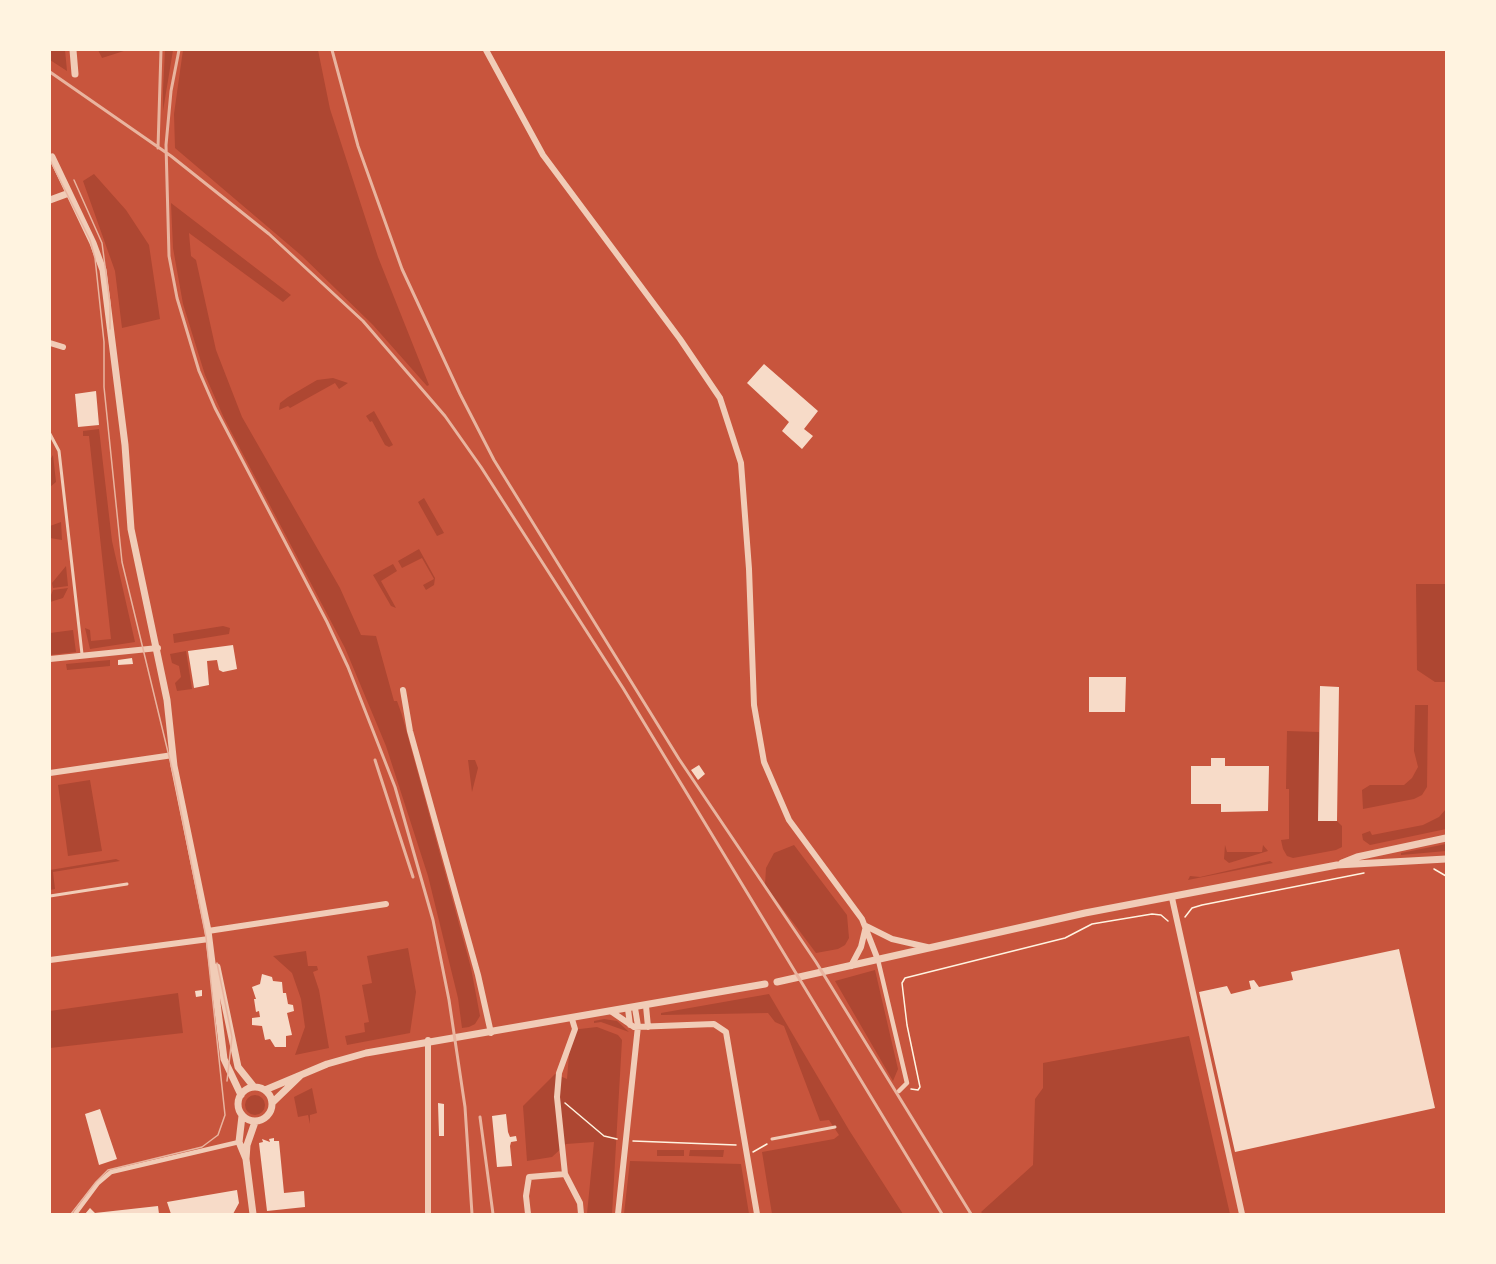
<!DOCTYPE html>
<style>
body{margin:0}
#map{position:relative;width:1496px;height:1264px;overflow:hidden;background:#c8553d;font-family:Arial,sans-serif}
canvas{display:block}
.frame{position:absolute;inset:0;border:51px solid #fff3e0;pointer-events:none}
</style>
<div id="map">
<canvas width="1496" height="1264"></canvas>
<div class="frame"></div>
</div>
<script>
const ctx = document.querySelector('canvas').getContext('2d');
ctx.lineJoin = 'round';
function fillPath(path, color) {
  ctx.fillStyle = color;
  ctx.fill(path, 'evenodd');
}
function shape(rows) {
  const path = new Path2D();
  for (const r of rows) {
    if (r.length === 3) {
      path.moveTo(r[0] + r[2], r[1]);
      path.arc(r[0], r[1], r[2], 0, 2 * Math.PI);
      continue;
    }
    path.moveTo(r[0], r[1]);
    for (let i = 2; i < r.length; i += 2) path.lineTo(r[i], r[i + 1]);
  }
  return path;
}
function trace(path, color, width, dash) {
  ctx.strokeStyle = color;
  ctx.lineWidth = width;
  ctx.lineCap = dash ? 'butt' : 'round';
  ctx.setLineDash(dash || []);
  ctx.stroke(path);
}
const green = shape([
 [50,50,65,50,67,71,50,60],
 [98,50,127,50,102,58],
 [165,50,173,50,163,111,163,90],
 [183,50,318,50,330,109,378,257,429,385,427,386,373,325,302,256,175,148,174,114],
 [94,174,126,210,149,245,160,319,122,328,115,271,83,181],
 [171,203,291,295,283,302,189,233,191,256,196,260,216,350,242,417,340,588,361,635,376,636,394,701,397,701,402,715,471,968,480,1016,475,1024,469,1027,462,1028,458,998,428,876,386,746,345,648,224,418,205,375,183,304,173,248],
 [333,378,348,383,339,389,335,383,290,408,288,406,279,410,280,403,288,397,317,380],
 [374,411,393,445,389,447,385,445,372,421,370,422,366,416],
 [99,429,112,541,135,642,90,649,85,628,90,630,91,641,111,639,89,436,83,436,83,431],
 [53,455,56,482,50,487,50,460],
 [424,498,444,533,437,536,418,502],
 [61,522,62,540,50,538,50,526],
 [419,549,435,578,434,585,426,590,423,585,434,579,422,558,402,568,398,561],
 [393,564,397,571,381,581,396,608,391,606,373,575],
 [66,566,68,586,53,588,52,583],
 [50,583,51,595,53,590,68,588,63,598,50,602],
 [1416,584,1446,584,1446,682,1435,682,1417,670],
 [223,626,230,628,229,634,174,643,173,634],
 [73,630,76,652,50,655,50,633],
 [186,651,192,689,177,691,175,683,181,677,179,666,172,663,170,654],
 [110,660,110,666,67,670,66,664],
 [1415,705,1428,705,1427,787,1422,795,1414,799,1363,809,1362,790,1370,785,1404,785,1412,778,1418,767,1414,751],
 [1287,731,1319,732,1337,821,1342,826,1342,847,1336,850,1293,858,1287,856,1283,849,1281,840,1289,839,1289,789,1286,789],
 [468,760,475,760,478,768,472,792],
 [90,780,102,851,68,856,58,785],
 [1446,809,1446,829,1370,845,1363,840,1362,834,1370,831,1372,835,1423,825,1439,817],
 [1446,844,1446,851,1401,855,1401,853],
 [794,845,847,915,849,938,845,945,838,949,816,953,765,885,766,868,774,853],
 [1225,845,1227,852,1262,852,1263,845,1268,851,1229,863,1224,859],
 [116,859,120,861,53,872,55,889,50,890,50,870],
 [1270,861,1273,863,1188,880,1190,876,1200,877],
 [408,948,416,992,410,1033,347,1045,345,1036,365,1032,364,1023,369,1022,362,985,372,983,367,956],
 [306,951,308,966,317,966,318,970,313,972,319,990,329,1048,295,1055,305,1027,301,999,292,973,273,956],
 [875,970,898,1069,893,1081,835,981],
 [178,993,183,1033,50,1048,50,1011],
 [769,994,849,1130,903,1214,772,1214,762,1152,834,1139,839,1135,829,1120,820,1121,784,1026,775,1022,768,1013,661,1015,661,1013],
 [604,1019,617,1021,629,1032,601,1022,594,1023,594,1021],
 [597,1027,618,1035,622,1040,612,1214,587,1214,594,1142,566,1144,552,1157,527,1161,523,1106,555,1074,567,1079,571,1030],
 [1189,1036,1230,1214,983,1214,981,1212,1033,1165,1035,1099,1043,1088,1043,1063],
 [312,1088,317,1113,310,1115,310,1124,308,1115,298,1117,294,1097],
 [255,1105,10],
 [657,1150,684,1150,684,1156,657,1156],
 [690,1150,724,1150,723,1157,689,1156],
 [630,1161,741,1164,749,1214,624,1214]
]);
const building = shape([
 [764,364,818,411,804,429,813,436,802,449,782,431,789,422,747,383],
 [96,391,99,425,78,427,75,394],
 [233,645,237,669,223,672,219,670,217,660,207,661,209,685,194,688,188,651],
 [132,658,133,664,118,665,118,660],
 [1089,677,1126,677,1125,712,1089,712],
 [1320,686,1339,687,1337,821,1318,821],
 [1211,758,1225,758,1225,766,1269,766,1268,811,1221,812,1221,804,1191,804,1191,766,1211,766],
 [699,765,705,774,698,780,691,770],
 [1399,949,1435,1108,1235,1152,1199,992,1227,986,1231,994,1251,989,1249,981,1254,980,1259,987,1293,980,1291,972],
 [262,974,272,977,273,981,282,982,283,993,286,993,288,1004,293,1005,294,1011,287,1013,292,1035,286,1036,286,1047,275,1047,270,1039,265,1040,262,1026,252,1025,252,1018,260,1017,259,1011,256,1012,254,999,256,999,252,987,260,984],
 [202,990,202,996,196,997,195,991],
 [438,1103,444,1104,444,1136,439,1136],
 [100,1109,117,1159,99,1165,85,1114],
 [506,1114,508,1132,510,1137,516,1136,517,1141,511,1142,510,1146,512,1166,497,1167,492,1116],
 [274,1138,274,1141,279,1141,284,1193,304,1191,305,1207,267,1211,259,1143,263,1142,262,1139,270,1142,269,1139],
 [237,1190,239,1203,233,1214,171,1214,167,1202],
 [158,1206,159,1214,85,1214,90,1208,95,1213]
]);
const path = shape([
 [1434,869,1446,876],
 [1185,917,1192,908,1202,905,1364,873],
 [911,1089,918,1090,920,1087,907,1025,902,983,905,978,1065,938,1092,924,1152,914,1161,915,1168,921],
 [565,1103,604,1136,617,1139],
 [633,1141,736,1145],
 [753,1152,767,1144]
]);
const service = shape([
 [50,434,59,451,82,654],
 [50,896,127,884],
 [772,1139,835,1127]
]);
const pedestrian = shape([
 [878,960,907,1083,899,1091],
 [75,1214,98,1183,111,1172,239,1142]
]);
const minor = shape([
 [486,50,543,155,680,339,720,398,741,463,749,569,754,705,764,762,789,820,862,919,878,960],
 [50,343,63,347],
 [50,659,158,648],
 [403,690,410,731,478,975,491,1033],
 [50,773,173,755],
 [1172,898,1242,1214],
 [866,926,892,939,927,947],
 [208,931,386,904],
 [50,960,209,939],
 [851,966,861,947,866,926],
 [646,1006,648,1027],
 [628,1009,630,1025],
 [612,1012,634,1027,714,1024,726,1032,757,1214],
 [572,1019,575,1029,559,1073,557,1097,565,1174,580,1203,581,1214],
 [428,1040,428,1214],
 [528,1214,526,1196,529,1177,565,1174],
 [618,1214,638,1026,635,1008]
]);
const tertiary = shape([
 [73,50,75,74],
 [52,157,93,243,103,270,125,445,131,529,167,700,174,766,208,931,224,1059,241,1095],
 [50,200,69,193],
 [1342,863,1357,857,1446,838],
 [217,967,238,1067,254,1087],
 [777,982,1085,913,1337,865,1446,859],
 [255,1104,17],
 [265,1090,327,1064,366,1053,765,984],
 [273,1102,300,1076],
 [242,1116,239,1142,246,1159],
 [253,1214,246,1159,247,1145,255,1122]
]);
const tram = shape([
 [50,160,90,240,95,258,104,342,104,387,122,562,174,777,206,937,225,1115,218,1135,202,1147,108,1170,96,1182,71,1214],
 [74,180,102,243,110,304,110,329],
 [217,963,232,1037,227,1081]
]);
const rail = shape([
 [179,50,171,91,166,145,169,256,177,298,199,371,215,408,327,622,348,667,395,787,433,920,449,1000,465,1107,472,1214],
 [332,50,358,146,402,269,460,394,494,460,679,759,816,962,971,1214],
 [50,72,171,156,269,234,363,321,445,416,481,467,623,688,942,1214],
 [158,148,161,50],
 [375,760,413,877],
 [480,1117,493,1214]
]);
fillPath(green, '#ae4732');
fillPath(building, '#f7dbc8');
trace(path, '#fff3e0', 1.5);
trace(service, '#f1ccb7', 3);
trace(pedestrian, '#f1ccb7', 4.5);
trace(minor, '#f1ccb7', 6);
trace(tertiary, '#f1ccb7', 7);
trace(tram, '#e9b49f', 1.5);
trace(rail, '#e9b49f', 3);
</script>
